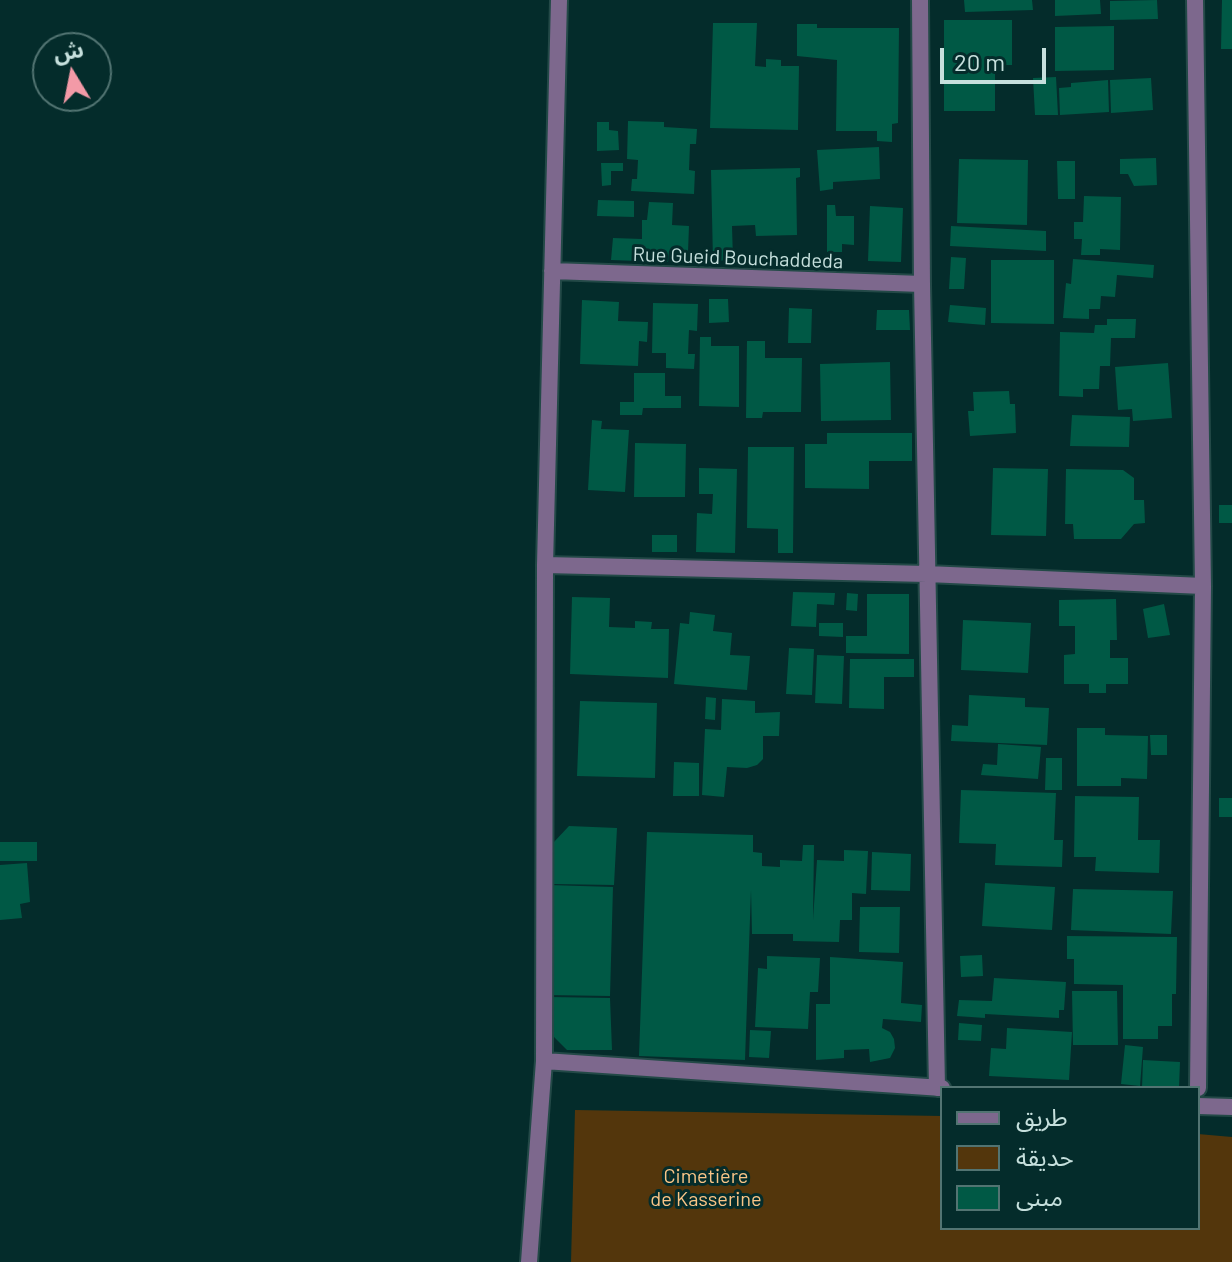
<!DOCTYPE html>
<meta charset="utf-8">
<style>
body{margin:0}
#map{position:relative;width:1232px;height:1262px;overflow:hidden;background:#042c2b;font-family:Barlow,"Noto Sans Arabic",sans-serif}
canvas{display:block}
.legend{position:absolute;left:940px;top:1086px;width:260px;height:144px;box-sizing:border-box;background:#042c2b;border:2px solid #527472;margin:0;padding:10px 14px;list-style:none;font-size:24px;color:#c6e0dd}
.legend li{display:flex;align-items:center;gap:16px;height:40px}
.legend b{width:40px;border:2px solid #527472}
.north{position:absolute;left:32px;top:32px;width:80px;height:80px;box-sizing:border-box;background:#042c2b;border:2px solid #527472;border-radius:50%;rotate:350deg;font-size:22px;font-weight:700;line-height:32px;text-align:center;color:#c6e0dd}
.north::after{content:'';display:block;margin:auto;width:28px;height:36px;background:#f39aa7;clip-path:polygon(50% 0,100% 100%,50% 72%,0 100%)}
.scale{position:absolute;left:940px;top:48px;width:106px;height:36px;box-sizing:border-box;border:4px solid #c6e0dd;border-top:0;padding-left:10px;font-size:24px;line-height:28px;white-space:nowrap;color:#c6e0dd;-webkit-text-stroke:6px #042c2b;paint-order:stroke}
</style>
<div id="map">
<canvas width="1232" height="1262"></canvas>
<ul class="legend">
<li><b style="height:10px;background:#7d688d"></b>طريق</li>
<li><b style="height:22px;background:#53360c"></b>حديقة</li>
<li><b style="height:22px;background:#005945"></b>مبنى</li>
</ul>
<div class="north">ش</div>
<div class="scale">20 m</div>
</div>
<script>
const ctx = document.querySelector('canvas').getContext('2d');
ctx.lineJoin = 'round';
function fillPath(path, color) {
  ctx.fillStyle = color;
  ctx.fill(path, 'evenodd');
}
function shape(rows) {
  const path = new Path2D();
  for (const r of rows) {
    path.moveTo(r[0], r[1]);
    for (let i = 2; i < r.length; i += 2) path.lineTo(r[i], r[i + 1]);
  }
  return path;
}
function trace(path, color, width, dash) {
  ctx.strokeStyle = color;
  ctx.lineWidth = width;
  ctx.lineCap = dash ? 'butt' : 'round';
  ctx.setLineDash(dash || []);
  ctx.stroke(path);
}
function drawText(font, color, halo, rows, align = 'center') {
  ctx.font = font + ' Barlow,sans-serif';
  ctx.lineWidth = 6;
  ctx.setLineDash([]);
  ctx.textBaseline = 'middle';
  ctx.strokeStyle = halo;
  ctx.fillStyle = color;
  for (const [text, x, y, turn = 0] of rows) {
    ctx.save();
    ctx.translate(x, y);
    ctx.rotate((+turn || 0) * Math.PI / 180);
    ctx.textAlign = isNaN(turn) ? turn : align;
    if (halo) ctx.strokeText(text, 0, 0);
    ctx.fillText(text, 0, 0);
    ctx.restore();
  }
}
const green = shape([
 [575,1110,942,1116,942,1228,1198,1228,1198,1134,1232,1137,1232,1262,571,1262]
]);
const building = shape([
 [964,0,1032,0,1033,10,965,12],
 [1055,0,1100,0,1101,14,1055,16],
 [1157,0,1158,19,1110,20,1110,1],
 [1222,0,1232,0,1232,49,1221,49],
 [944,20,1012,20,1012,65,995,65,995,111,944,111],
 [713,23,757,23,755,66,766,67,766,59,781,60,781,66,799,66,798,130,710,128],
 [797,24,817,24,817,28,899,28,898,123,892,124,892,142,877,141,877,131,836,131,837,60,797,56],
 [1114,26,1114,70,1055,71,1055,27],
 [1056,77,1058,115,1035,115,1033,78],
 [1151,78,1153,110,1111,113,1110,80],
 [1108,80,1109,112,1060,115,1059,88,1071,87,1071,83],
 [628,121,664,122,664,127,697,129,696,144,690,144,689,170,695,171,694,194,631,191,632,179,637,179,638,160,627,159],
 [597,122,609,122,609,130,618,131,619,150,597,151],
 [879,147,880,179,833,182,833,189,820,191,817,150],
 [1156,158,1157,185,1134,186,1128,174,1120,174,1120,159],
 [959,159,1028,160,1027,225,957,223],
 [1057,161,1075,161,1075,199,1058,199],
 [601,163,623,163,623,171,611,171,611,185,602,186],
 [800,168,800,177,796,178,797,235,756,236,755,225,732,226,733,260,713,261,711,170],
 [1084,196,1121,197,1120,250,1100,249,1100,255,1081,255,1082,239,1074,239,1074,222,1083,222],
 [598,200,634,201,634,217,597,216],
 [649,202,673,203,672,225,689,226,688,252,669,251,668,262,611,260,613,238,642,239,642,220,647,220],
 [827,205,835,205,836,216,854,216,854,245,842,244,842,252,827,252],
 [870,206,903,208,901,262,868,261],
 [951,226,1046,231,1046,251,950,246],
 [951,257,966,258,964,289,949,289],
 [1073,259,1154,265,1153,278,1117,275,1115,297,1101,296,1100,309,1089,309,1089,319,1063,318,1066,283,1071,284],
 [991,260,1054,260,1054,324,991,323],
 [709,299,728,299,729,322,709,323],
 [582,300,619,302,618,321,648,322,647,342,639,341,638,366,580,364],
 [653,303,698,304,697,331,689,330,688,354,695,354,694,369,666,368,666,353,652,353],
 [950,305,986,308,985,325,948,322],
 [789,308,812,309,811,343,788,343],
 [877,310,909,310,910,330,876,330],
 [1107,319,1136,319,1135,338,1111,338,1110,366,1100,366,1099,389,1083,389,1083,397,1059,396,1060,332,1094,333,1095,325,1107,325],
 [700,337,711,337,711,346,739,346,739,407,699,406],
 [747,341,765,341,765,358,802,358,801,412,763,412,762,418,746,418],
 [890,362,891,420,821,421,820,364],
 [1168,363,1172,418,1133,421,1132,409,1118,410,1115,367],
 [634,373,665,373,665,396,681,396,681,408,643,408,642,415,620,415,620,402,634,402],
 [1009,391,1010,404,1015,404,1016,433,970,436,968,411,974,411,973,392],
 [1072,415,1130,417,1129,447,1070,446],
 [592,420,602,421,601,429,629,430,625,492,588,490],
 [827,433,912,433,912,461,869,461,869,489,805,488,805,444,827,444],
 [635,443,686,444,685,497,634,497],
 [748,447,794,447,793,553,778,553,778,529,747,528],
 [699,468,737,469,735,553,696,552,697,513,712,514,713,494,699,494],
 [993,468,1048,469,1046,536,991,535],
 [1066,469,1123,470,1134,478,1134,500,1144,500,1145,523,1134,524,1121,539,1074,539,1073,524,1065,524],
 [1219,505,1232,505,1232,523,1219,523],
 [652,535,677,535,677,552,652,552],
 [793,592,835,593,834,605,817,604,816,627,791,626],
 [847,593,858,594,857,611,846,610],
 [867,594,909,594,909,654,846,653,846,636,867,636],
 [572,597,610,598,609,627,635,628,635,621,652,622,651,629,669,629,668,678,570,674],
 [1116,599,1117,640,1110,640,1110,658,1128,658,1128,684,1106,684,1106,693,1089,693,1089,684,1064,684,1064,655,1075,654,1075,626,1059,626,1059,600],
 [1164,604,1170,635,1148,638,1143,609],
 [690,612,715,615,713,631,732,633,730,655,750,656,747,690,674,684,680,623,689,624],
 [963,620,1031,623,1028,673,961,670],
 [819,623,843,623,843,637,819,636],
 [789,648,814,649,812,695,786,694],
 [817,655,844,656,842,704,815,703],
 [850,659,914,659,914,677,884,677,884,709,849,708],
 [969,695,1025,698,1025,707,1049,708,1047,745,951,741,952,725,968,726],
 [706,697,716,698,715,720,705,719],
 [722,699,755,701,755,713,780,712,779,736,763,736,763,759,757,765,747,768,727,767,724,797,702,795,705,729,721,730],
 [580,701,657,703,655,778,577,776],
 [1077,728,1105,728,1105,735,1148,736,1147,779,1121,778,1121,786,1077,786],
 [1150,735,1167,735,1167,755,1151,755],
 [998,744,1041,747,1038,779,981,775,983,764,997,765],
 [1046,758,1062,758,1062,790,1045,790],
 [674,762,699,763,699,796,673,796],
 [961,790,1056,793,1054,840,1063,840,1062,867,995,865,996,844,959,843],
 [1075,796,1139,797,1138,840,1160,840,1159,873,1095,871,1096,857,1074,857],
 [1219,798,1232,798,1232,817,1219,817],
 [569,826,617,828,614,885,553,884,553,843],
 [647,832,753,835,753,852,762,853,762,866,780,867,780,860,802,861,803,845,814,845,813,920,817,860,844,861,844,850,868,851,866,894,852,893,852,920,840,920,839,942,793,941,793,934,752,934,751,890,745,1060,639,1056],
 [0,842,37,842,37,861,0,861],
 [872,852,911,854,910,891,871,890],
 [27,863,30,902,20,904,22,918,0,920,0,865],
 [985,883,1055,887,1052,930,982,926],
 [549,885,613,887,610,996,547,995],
 [1073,889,1173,891,1171,934,1071,930],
 [860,907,900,907,899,953,859,952],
 [1067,936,1177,937,1176,994,1172,994,1172,1026,1158,1026,1158,1039,1123,1039,1123,985,1074,984,1074,959,1067,959],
 [982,955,983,976,961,977,960,956],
 [767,956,820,958,818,992,810,992,808,1029,755,1027,758,968,767,969],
 [830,957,903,962,901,1003,922,1005,921,1022,883,1019,882,1028,890,1032,894,1039,895,1048,890,1058,870,1062,869,1049,844,1050,844,1058,816,1060,816,1004,830,1004],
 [994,978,1066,982,1064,1010,1059,1010,1059,1018,985,1014,985,1018,957,1016,959,1000,992,1001],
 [1072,991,1117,991,1118,1045,1073,1045],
 [549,997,610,998,612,1050,567,1050,549,1032],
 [959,1023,982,1025,981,1041,958,1040],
 [1007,1028,1072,1032,1069,1080,989,1076,991,1048,1006,1049],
 [750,1030,771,1031,769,1058,749,1057],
 [1125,1045,1143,1047,1140,1086,1121,1084],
 [1143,1060,1180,1062,1179,1088,1142,1088]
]);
const street = shape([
 [920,0,922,284,937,1088],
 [1195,0,1203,586,1198,1088],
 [552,271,922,284],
 [545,565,927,574,1203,586],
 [544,1061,942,1088],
 [1198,1106,1232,1107],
 [529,1262,544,1061,545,565,559,0]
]);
const streetNames = [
 ["Rue Gueid Bouchaddeda",738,258,2]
];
const parkNames = [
 ["Cimetière",706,1176],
 ["de Kasserine",706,1199]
];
fillPath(green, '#53360c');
fillPath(building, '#005945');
trace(street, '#234947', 20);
trace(street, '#7d688d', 16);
drawText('20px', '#c6e0dd', '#042c2b', streetNames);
drawText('20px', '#fac587', '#042c2b', parkNames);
</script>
